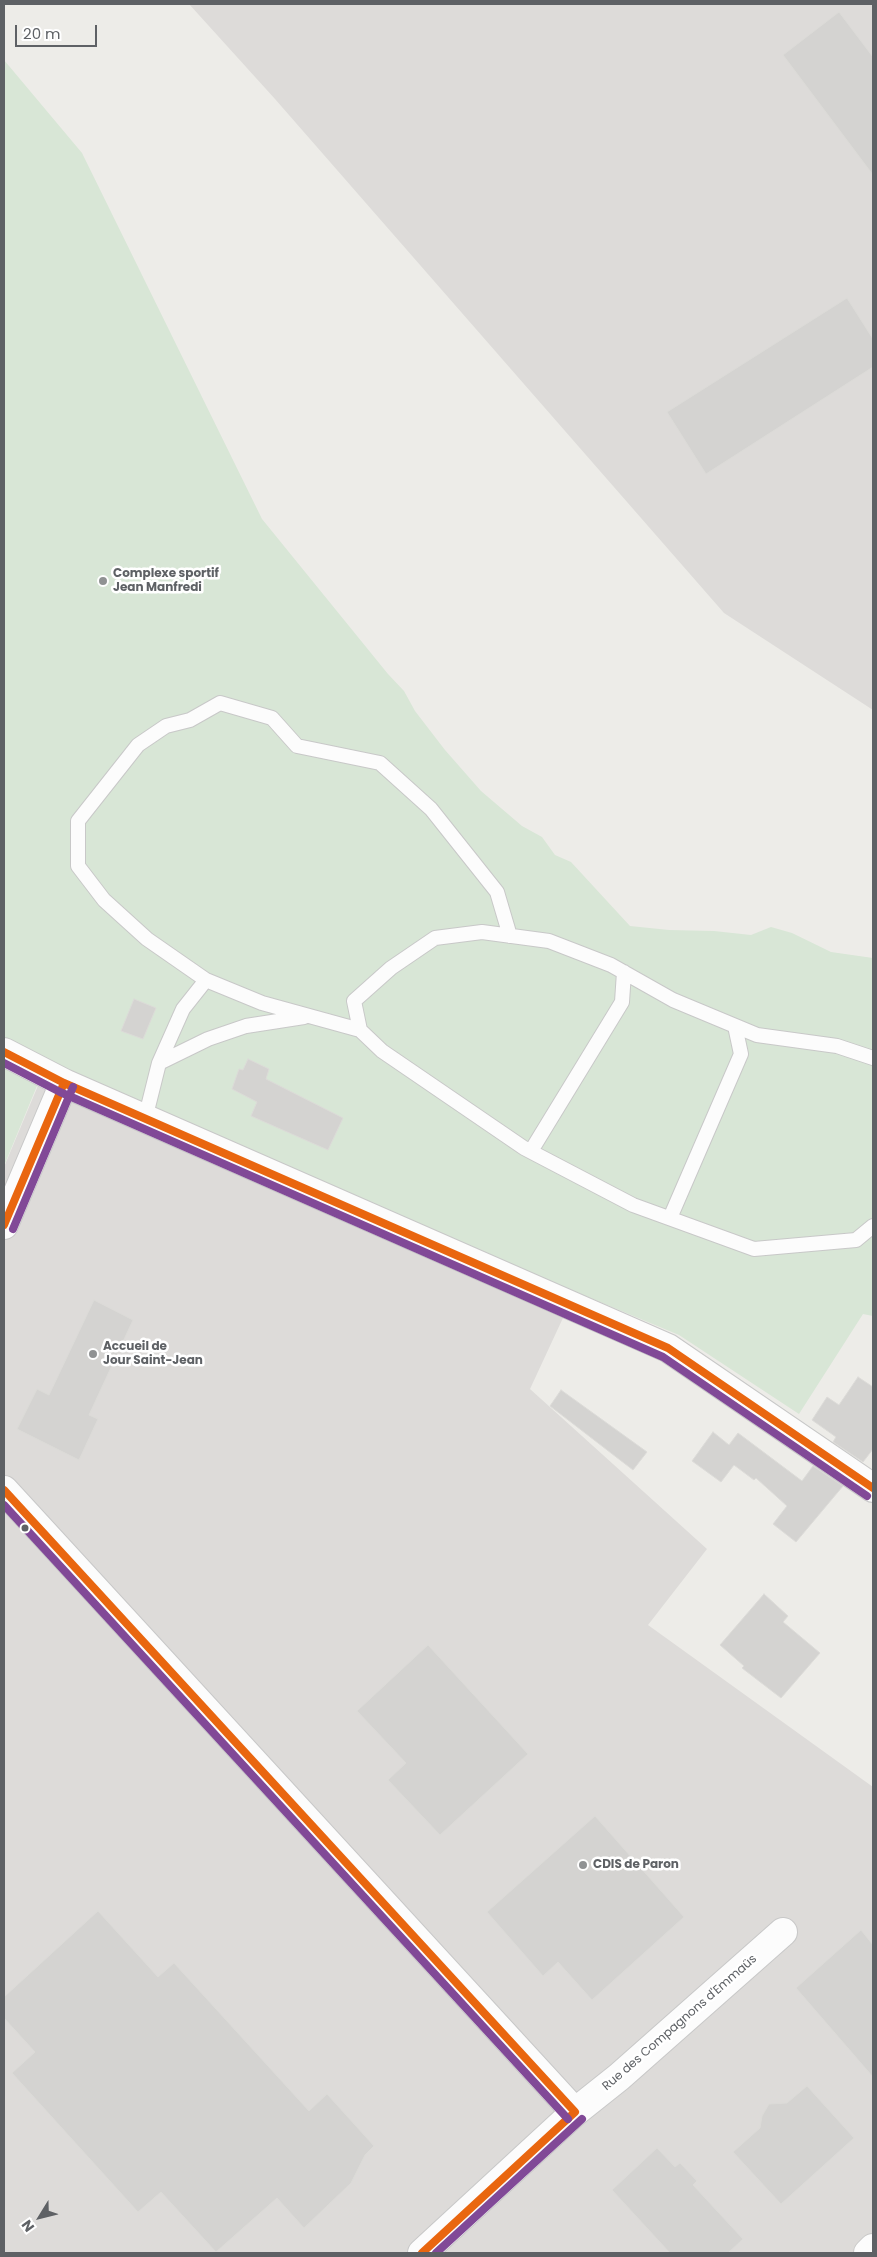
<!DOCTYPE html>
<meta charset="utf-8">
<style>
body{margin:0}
#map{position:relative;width:877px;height:2257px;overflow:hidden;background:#edece8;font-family:Poppins,sans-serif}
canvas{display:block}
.frame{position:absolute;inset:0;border:5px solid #5e6165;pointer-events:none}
.north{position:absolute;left:15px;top:2192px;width:50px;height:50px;-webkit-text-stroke:4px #fff;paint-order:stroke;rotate:234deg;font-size:14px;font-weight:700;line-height:20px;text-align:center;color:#5e6165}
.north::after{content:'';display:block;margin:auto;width:18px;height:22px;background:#5e6165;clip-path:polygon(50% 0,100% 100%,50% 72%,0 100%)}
.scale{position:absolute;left:15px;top:25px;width:82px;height:22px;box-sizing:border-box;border:2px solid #5e6165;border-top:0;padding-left:6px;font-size:15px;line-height:18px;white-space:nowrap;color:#5e6165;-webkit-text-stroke:4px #fff;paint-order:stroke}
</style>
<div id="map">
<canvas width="877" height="2257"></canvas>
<div class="frame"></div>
<div class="north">N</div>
<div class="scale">20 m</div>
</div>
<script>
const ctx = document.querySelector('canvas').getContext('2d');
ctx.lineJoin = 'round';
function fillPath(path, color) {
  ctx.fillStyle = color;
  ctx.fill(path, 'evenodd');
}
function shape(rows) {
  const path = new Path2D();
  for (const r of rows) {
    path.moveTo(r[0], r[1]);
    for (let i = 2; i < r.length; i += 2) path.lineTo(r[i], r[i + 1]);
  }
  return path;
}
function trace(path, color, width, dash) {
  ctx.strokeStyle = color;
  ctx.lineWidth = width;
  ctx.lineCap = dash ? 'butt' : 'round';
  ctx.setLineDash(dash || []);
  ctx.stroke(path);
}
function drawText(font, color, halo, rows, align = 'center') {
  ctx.font = font + ' Poppins,sans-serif';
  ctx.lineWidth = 5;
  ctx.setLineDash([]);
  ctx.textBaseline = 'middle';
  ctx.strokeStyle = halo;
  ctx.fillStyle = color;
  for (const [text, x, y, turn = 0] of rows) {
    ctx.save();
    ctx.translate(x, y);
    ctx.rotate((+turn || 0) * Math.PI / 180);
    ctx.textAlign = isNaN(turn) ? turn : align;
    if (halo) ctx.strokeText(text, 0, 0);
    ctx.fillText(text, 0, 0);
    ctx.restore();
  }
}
const industrial = shape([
 [189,4,873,4,873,710,724,613,275,99],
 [47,1064,276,1167,575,1292,530,1389,707,1549,648,1625,873,1787,873,2253,4,2253,4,1167]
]);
const green = shape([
 [4,60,82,153,262,519,388,674,404,691,415,711,445,750,481,791,522,826,542,837,555,855,571,862,630,926,669,930,714,931,751,935,771,927,792,933,831,952,873,958,873,1316,863,1314,799,1414,679,1335,276,1167,46,1064,4,1166]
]);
const building = shape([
 [839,12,873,57,873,175,783,55,839,12],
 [847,298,873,339,873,367,706,474,667,412,847,298],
 [134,999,156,1008,143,1039,121,1031,134,999],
 [248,1059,269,1069,266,1079,343,1118,328,1150,251,1116,257,1102,232,1089,239,1069,243,1070,248,1059],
 [94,1300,133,1320,89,1415,98,1419,79,1460,17,1429,37,1389,49,1395,94,1300],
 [858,1377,873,1387,873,1449,863,1462,833,1442,836,1437,812,1420,827,1397,839,1405,858,1377],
 [561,1390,647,1452,633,1470,550,1406,561,1390],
 [713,1432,729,1445,738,1433,802,1481,813,1466,843,1486,796,1542,773,1524,787,1506,756,1478,754,1480,734,1465,721,1482,692,1461,713,1432],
 [764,1594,788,1616,783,1622,820,1653,781,1698,742,1668,744,1666,720,1645,764,1594],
 [428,1645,528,1754,440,1835,388,1780,406,1763,357,1711,428,1645],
 [595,1816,684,1917,592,2000,558,1962,543,1976,487,1912,595,1816],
 [98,1911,158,1977,174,1963,309,2111,327,2094,374,2146,365,2155,351,2183,304,2228,277,2198,216,2252,161,2192,138,2212,12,2073,35,2052,4,2018,4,1997,98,1911],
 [861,1930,873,1945,873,2077,796,1988,861,1930],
 [807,2086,854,2138,781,2204,733,2152,760,2128,762,2116,769,2104,787,2103,807,2086],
 [657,2148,675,2167,680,2163,697,2181,693,2185,743,2239,728,2253,670,2253,612,2190,657,2148]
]);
const lane = shape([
 [360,1030,262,1003,206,980,147,939,104,900,78,866,78,821,138,745,166,726,190,720,220,703,272,718,297,746,380,763,431,809,497,892,510,936],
 [873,1058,837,1046,757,1035,673,1000,611,965,549,941,482,932,435,938,391,968,354,1001,360,1030,382,1051,524,1148,633,1205,754,1249,856,1240,873,1226],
 [159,1063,208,1039,246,1026,304,1017],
 [145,1119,159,1063,183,1009,206,980],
 [531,1151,622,1002,624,972],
 [670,1218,741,1054,735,1026]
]);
const street = shape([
 [4,1052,64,1083,668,1348,873,1488],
 [4,1225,64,1083],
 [4,1490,575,2112],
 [422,2253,575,2112,619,2077,783,1932]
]);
const secondary = shape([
 [868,2253,873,2248]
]);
const bus1 = shape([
 [4,1052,64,1083,668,1348,873,1488],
 [4,1225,64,1083],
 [4,1490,575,2112],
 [422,2253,575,2112]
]);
const bus2 = shape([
 [4,1063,60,1092,663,1357,867,1496],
 [13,1229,73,1087],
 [4,1505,568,2119],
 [436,2253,582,2119]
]);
const markers = [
 [103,581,5,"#909293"],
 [93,1354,5,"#909293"],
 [25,1528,4.5,"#5e6165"],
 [583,1865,5,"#909293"]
];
const poiNames = [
 ["Complexe sportif",113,574],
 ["Jean Manfredi",113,588],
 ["Accueil de",103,1347],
 ["Jour Saint-Jean",103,1361],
 ["CDIS de Paron",593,1865]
];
const streetNames = [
 ["Rue des Compagnons d'Emmaüs",680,2023,-41]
];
fillPath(industrial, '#dddbd9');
fillPath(green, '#d8e6d6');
fillPath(building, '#d4d3d1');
trace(building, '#dcdbd8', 1);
trace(lane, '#c8c8c8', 16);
trace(street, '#c8c8c8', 30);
trace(secondary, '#cacac9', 30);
trace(lane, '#fcfcfc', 14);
trace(street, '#fcfcfc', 28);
trace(secondary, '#fcfcfc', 28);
trace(bus1, '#e9660f', 8);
trace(bus2, '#814997', 8);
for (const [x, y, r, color] of markers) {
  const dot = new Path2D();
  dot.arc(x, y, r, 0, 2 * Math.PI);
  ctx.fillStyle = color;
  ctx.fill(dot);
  trace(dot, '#fff', 2);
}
drawText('bold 12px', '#5e6165', '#fff', poiNames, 'left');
drawText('12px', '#5e6165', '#fff', streetNames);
</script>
